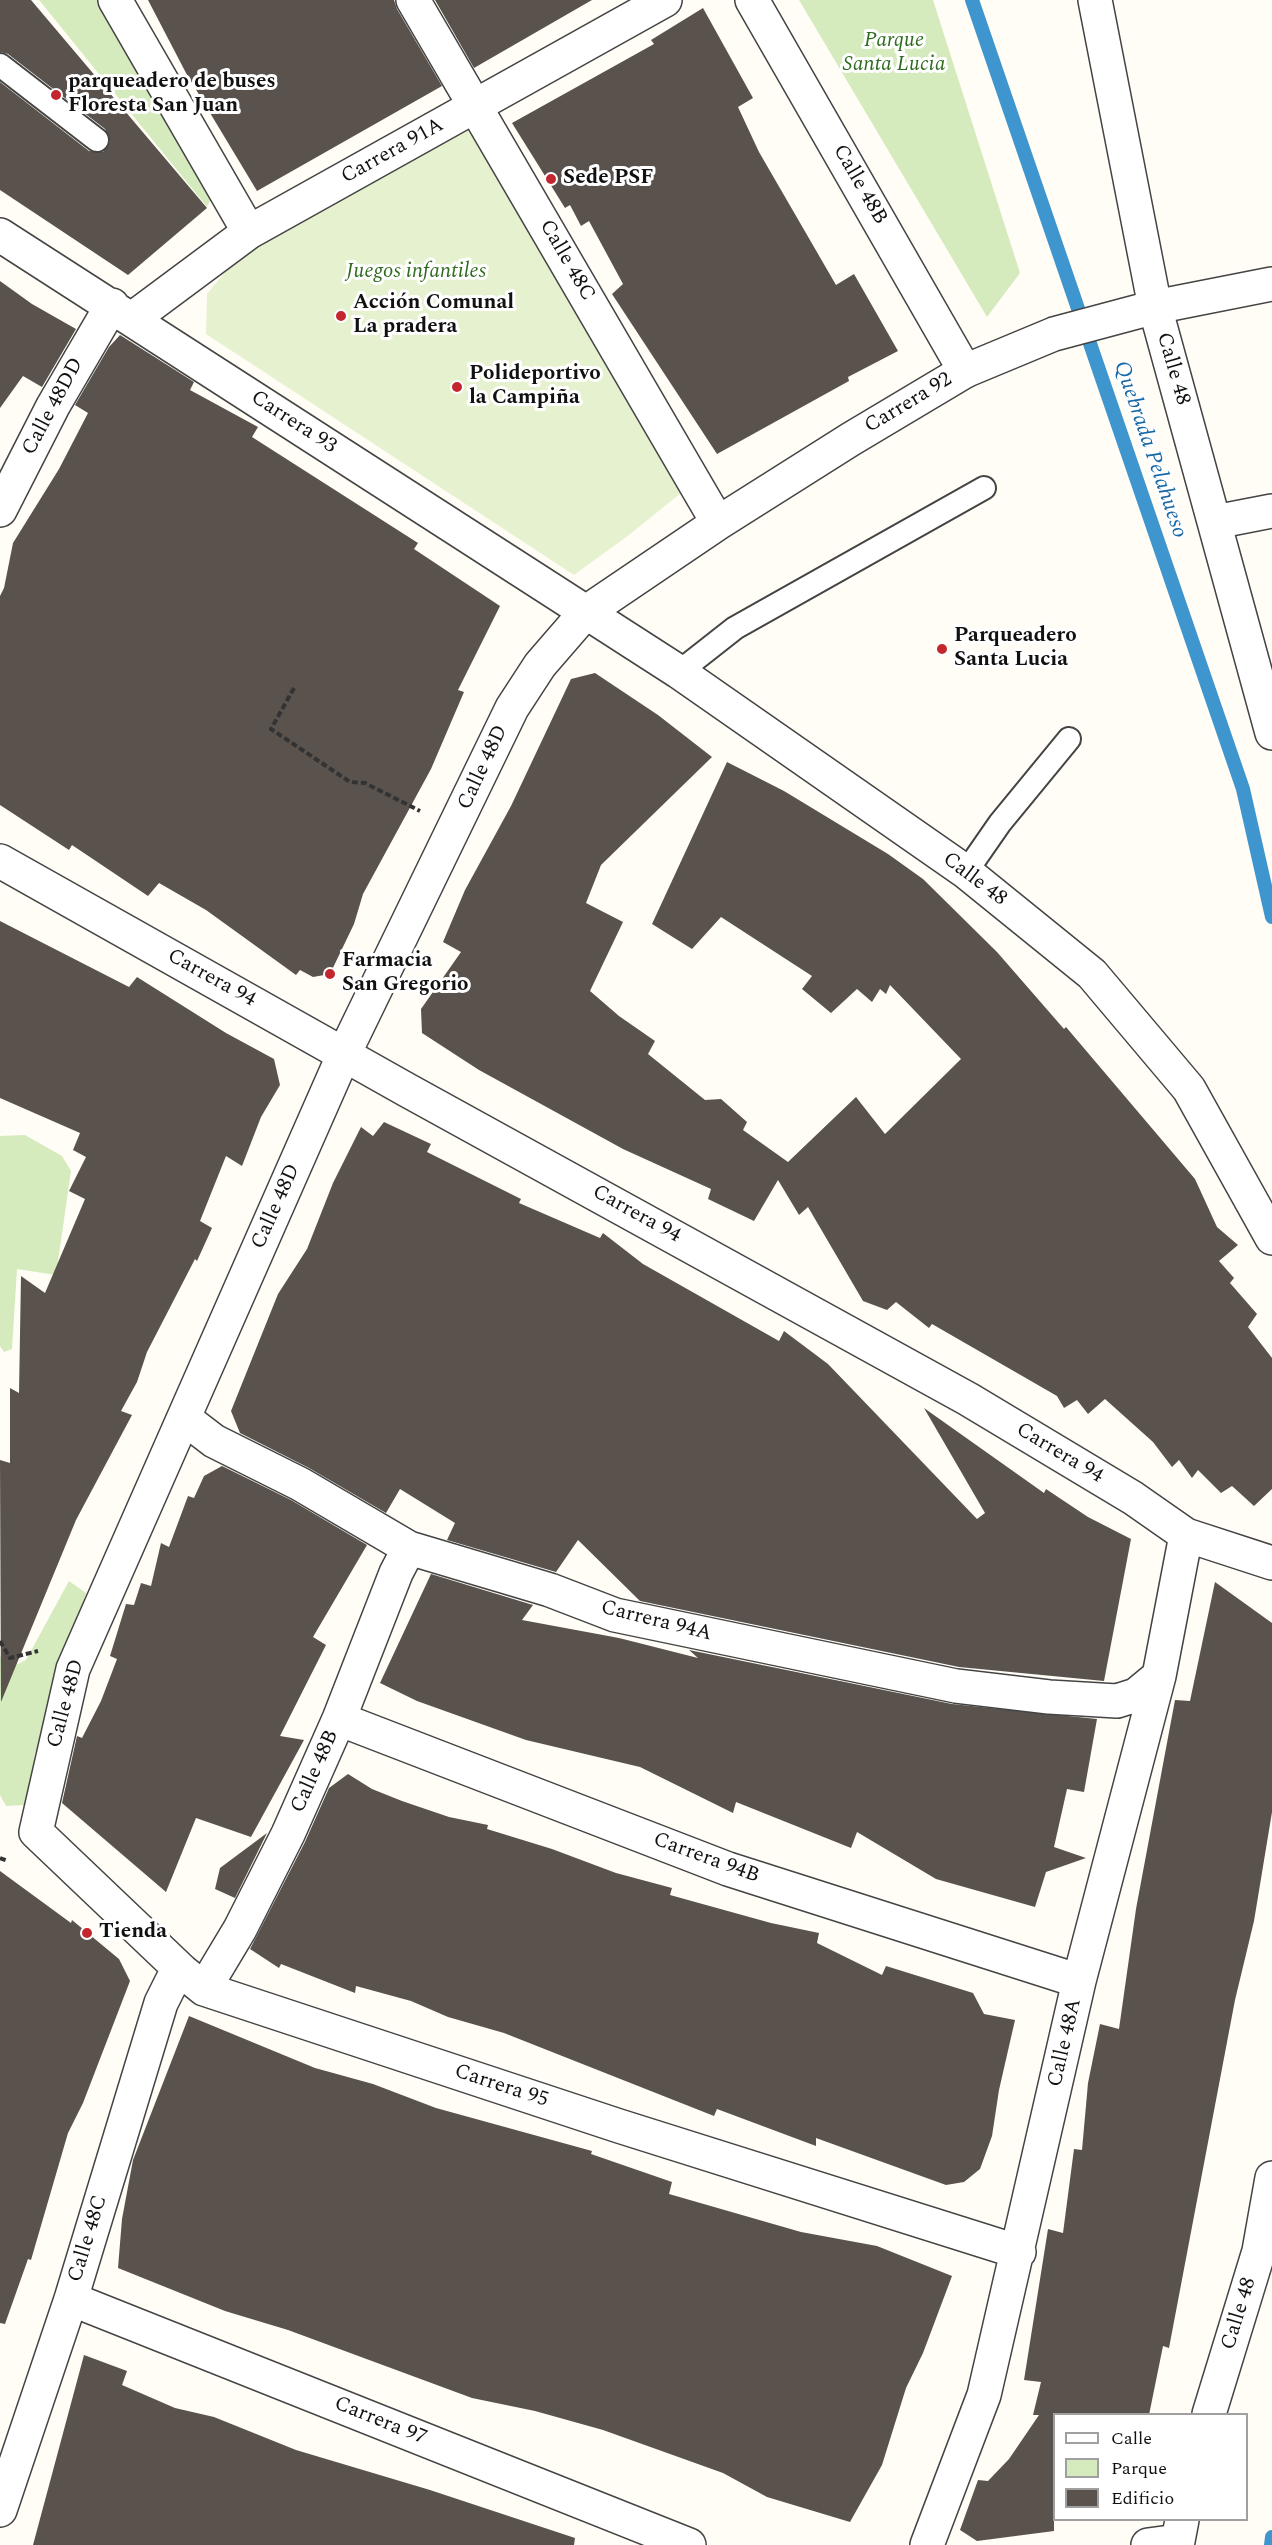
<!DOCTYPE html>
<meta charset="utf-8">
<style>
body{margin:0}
#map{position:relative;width:1272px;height:2545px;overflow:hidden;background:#fffdf5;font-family:Spectral,serif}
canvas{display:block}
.legend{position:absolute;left:1053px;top:2413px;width:195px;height:108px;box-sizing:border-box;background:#fff;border:2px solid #a0a0a0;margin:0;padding:8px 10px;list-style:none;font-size:18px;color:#111}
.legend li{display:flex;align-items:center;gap:12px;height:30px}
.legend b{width:30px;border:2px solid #a0a0a0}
</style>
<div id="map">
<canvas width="1272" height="2545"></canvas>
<ul class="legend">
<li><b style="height:8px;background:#fff"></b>Calle</li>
<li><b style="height:16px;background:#d5ebbd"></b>Parque</li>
<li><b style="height:16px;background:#5a524d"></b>Edificio</li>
</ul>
</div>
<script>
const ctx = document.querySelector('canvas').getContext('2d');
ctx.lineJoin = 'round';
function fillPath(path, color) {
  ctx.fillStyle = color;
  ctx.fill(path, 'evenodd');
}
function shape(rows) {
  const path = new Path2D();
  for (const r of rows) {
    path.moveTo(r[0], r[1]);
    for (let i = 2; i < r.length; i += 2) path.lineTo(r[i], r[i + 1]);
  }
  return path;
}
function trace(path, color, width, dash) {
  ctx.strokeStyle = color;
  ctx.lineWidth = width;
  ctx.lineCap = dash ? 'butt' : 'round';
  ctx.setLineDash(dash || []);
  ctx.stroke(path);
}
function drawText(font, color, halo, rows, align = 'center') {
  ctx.font = font + ' Spectral,serif';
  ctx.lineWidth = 6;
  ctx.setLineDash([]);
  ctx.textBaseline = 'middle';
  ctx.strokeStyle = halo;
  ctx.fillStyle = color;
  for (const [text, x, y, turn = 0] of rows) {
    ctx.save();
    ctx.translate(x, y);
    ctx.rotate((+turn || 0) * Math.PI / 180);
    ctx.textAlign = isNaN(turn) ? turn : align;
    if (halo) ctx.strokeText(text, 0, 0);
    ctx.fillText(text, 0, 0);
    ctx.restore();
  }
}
const green = shape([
 [39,0,97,0,212,196,207,207],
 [799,0,933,0,1020,273,987,317],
 [25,1135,62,1156,71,1171,56,1275,17,1269,12,1349,4,1352,0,1346,0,1136],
 [69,1581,86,1593,34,1757,32,1799,24,1805,6,1806,0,1795,0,1656,10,1668,26,1660]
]);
const pitch = shape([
 [468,131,487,154,686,489,629,535,574,575,206,334,207,294,244,249]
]);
const stream = shape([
 [972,0,1243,789,1272,917],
 [1271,2545,1272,2537]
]);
const building = shape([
 [0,0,31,0,207,208,128,275,0,190,0,82,89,151,103,152,110,141,105,129,8,54,0,52],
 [148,0,394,0,397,9,442,86,257,191,186,73],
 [435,0,592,0,474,68],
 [703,8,753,98,738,107,759,152,836,285,854,274,898,351,848,377,849,381,717,454,612,294,623,284,589,221,581,226,570,205,565,208,512,123,654,44,651,40],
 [0,281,32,304,76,329,42,387,23,376,0,408],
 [120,335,194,382,190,390,258,427,252,437,418,543,414,549,500,606,458,690,464,692,431,769,363,894,354,924,330,974,313,977,300,970,296,975,206,910,159,883,148,896,72,845,69,850,0,805,0,596,4,588,13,543,59,469,88,413,75,405,109,347],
 [595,673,658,715,712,757,601,865,586,903,623,922,590,991,619,1016,655,1041,648,1054,705,1100,721,1099,747,1122,743,1130,788,1162,856,1097,885,1134,961,1059,890,985,886,994,880,989,872,1002,857,989,831,1013,802,989,812,976,721,917,692,949,652,924,727,762,784,791,888,854,923,879,997,952,1064,1029,1066,1027,1195,1179,1217,1227,1238,1245,1219,1261,1234,1278,1230,1283,1257,1314,1248,1327,1272,1358,1272,1489,1254,1506,1232,1486,1221,1493,1198,1470,1192,1478,1179,1460,1172,1467,1153,1442,1105,1399,1088,1414,1077,1400,1064,1408,1057,1396,932,1324,929,1328,896,1302,887,1310,863,1301,808,1207,799,1215,778,1180,754,1221,708,1199,711,1189,623,1149,479,1070,422,1033,421,1009,461,952,443,942,465,890,511,806,571,679],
 [0,921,129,987,137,977,226,1033,274,1059,280,1085,261,1117,242,1166,226,1156,200,1221,212,1228,197,1261,195,1259,147,1352,137,1382,121,1411,132,1415,76,1520,1,1702,0,1460,10,1463,10,1388,19,1393,21,1276,45,1293,85,1199,69,1191,86,1157,73,1150,80,1133,0,1098],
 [384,1122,431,1144,427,1152,521,1199,519,1203,600,1238,603,1233,643,1264,779,1341,784,1331,828,1364,977,1519,985,1513,924,1408,1044,1493,1046,1489,1088,1517,1131,1539,1104,1681,959,1667,640,1601,578,1540,556,1572,447,1540,455,1523,400,1489,386,1513,309,1468,240,1433,231,1411,278,1294,307,1249,333,1183,361,1127,373,1136],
 [222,1466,291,1500,367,1545,313,1637,326,1645,280,1736,304,1740,251,1837,196,1818,166,1892,62,1803,77,1736,82,1738,101,1701,117,1659,110,1656,126,1604,134,1605,141,1583,151,1586,161,1543,169,1547,188,1496,194,1498,204,1476],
 [431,1574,533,1605,522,1620,619,1638,698,1658,689,1650,952,1704,1097,1719,1084,1792,1067,1789,1054,1847,1086,1858,1046,1872,1035,1907,936,1879,857,1832,851,1848,736,1802,733,1813,640,1767,526,1740,417,1701,380,1683],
 [1215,1582,1272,1623,1272,1812,1254,1921,1235,2000,1169,2348,1163,2346,1149,2415,1054,2415,1054,2531,977,2541,960,2530,978,2480,988,2481,1009,2459,1039,2415,1033,2415,1041,2382,1024,2380,1048,2229,1063,2233,1074,2149,1082,2150,1088,2083,1100,2024,1119,2029,1136,1909,1175,1700,1190,1701],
 [348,1774,372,1789,402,1801,449,1817,488,1825,487,1829,552,1849,616,1873,672,1888,670,1895,771,1923,819,1933,817,1943,882,1975,886,1966,973,1993,984,2014,1015,2020,999,2090,992,2136,980,2169,964,2182,946,2185,816,2138,816,2146,717,2109,714,2116,504,2033,448,2017,411,2001,356,1986,355,1993,281,1964,279,1968,250,1949,305,1842,329,1788],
 [267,1833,235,1898,215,1889,220,1868],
 [0,1871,71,1923,72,1920,119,1959,130,1981,83,2103,68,2133,31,2260,28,2259,5,2324,0,2323],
 [189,2016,315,2068,373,2084,436,2108,592,2151,591,2154,672,2182,669,2194,801,2232,877,2246,952,2276,923,2353,906,2388,882,2465,850,2522,767,2497,723,2473,603,2430,535,2411,472,2398,288,2330,225,2311,118,2268,122,2219,133,2160],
 [84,2355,127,2371,122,2385,175,2408,214,2417,296,2450,430,2490,575,2538,574,2545,33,2545]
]);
const path = shape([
 [294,688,271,729,350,782,365,783,420,811],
 [0,1641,10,1658,38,1651],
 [0,1858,8,1861]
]);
const service = shape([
 [0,65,97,140],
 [679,672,735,628,984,488],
 [966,872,1000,823,1069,739]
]);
const minor = shape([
 [115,0,249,232],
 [413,0,718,523],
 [0,235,679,672,966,872,1092,974,1189,1089,1272,1238],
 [1155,307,1272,284],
 [132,319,249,232,665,0],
 [965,371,851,439,718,523,585,613,540,665,512,708,344,1054,73,1669,36,1832,182,1971,204,1989,619,2126,1019,2252],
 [0,510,53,406,112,305],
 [1215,522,1272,511],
 [0,861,407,1090,968,1399,1133,1498,1186,1535,1272,1563],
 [184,1418,214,1441,300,1484,409,1548,550,1590,615,1615,956,1686,1049,1697,1117,1701,1136,1695,1159,1676],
 [339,1719,728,1869,1079,1981],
 [204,1989,240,1929,288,1834,339,1719,396,1573,409,1548],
 [71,2299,689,2545],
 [1209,2414,1259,2251,1272,2178],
 [0,2510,71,2299,161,2003,174,1977,182,1971],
 [927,2545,984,2395,1079,1981,1159,1676,1186,1535],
 [1148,2545,1178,2541,1182,2520]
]);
const tertiary = shape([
 [752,0,965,371,1054,334,1155,307],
 [1095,0,1155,307,1272,733]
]);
const markers = [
 [56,95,6,"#c4262e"],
 [551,179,6,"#c4262e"],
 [341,316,6,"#c4262e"],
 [457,387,6,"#c4262e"],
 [942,649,6,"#c4262e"],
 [330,974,6,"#c4262e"],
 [87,1933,6,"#c4262e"]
];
const parkNames = [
 ["Parque",894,42],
 ["Santa Lucia",894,66],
 ["Juegos infantiles",416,273]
];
const poiNames = [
 ["parqueadero de buses",68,83],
 ["Floresta San Juan",68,107],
 ["Sede PSF",563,179],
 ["Acción Comunal",353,304],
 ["La pradera",353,328],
 ["Polideportivo",469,375],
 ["la Campiña",469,399],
 ["Parqueadero",954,637],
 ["Santa Lucia",954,661],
 ["Farmacia",342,962],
 ["San Gregorio",342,986],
 ["Tienda",99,1933]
];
const streetNames = [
 ["Carrera 91A",393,152,-29],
 ["Calle 48B",859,185,60],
 ["Calle 48C",566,261,60],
 ["Calle 48",1172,369,74],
 ["Carrera 92",909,404,-31],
 ["Calle 48DD",54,407,-62],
 ["Carrera 93",293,423,33],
 ["Calle 48D",484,768,-65],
 ["Calle 48",974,880,37],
 ["Carrera 94",211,979,29],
 ["Calle 48D",277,1207,-66],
 ["Carrera 94",636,1215,29],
 ["Carrera 94",1059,1454,31],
 ["Carrera 94A",656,1622,14],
 ["Calle 48D",67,1704,-75],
 ["Calle 48B",316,1772,-66],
 ["Carrera 94B",706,1859,20],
 ["Calle 48A",1066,2043,-77],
 ["Carrera 95",501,2087,18],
 ["Calle 48C",89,2239,-73],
 ["Calle 48",1240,2314,-73],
 ["Carrera 97",380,2422,22]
];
const waterNames = [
 ["Quebrada Pelahueso",1149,450,71]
];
fillPath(green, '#d5ebbd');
fillPath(pitch, '#e6f2cf');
trace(stream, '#3f96cf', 14);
fillPath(building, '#5a524d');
trace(service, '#444', 26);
trace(minor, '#444', 36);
trace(tertiary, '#444', 36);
trace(path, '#333', 4, [6, 3]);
trace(service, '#fff', 22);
trace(minor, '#fff', 33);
trace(tertiary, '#fff', 33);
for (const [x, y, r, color] of markers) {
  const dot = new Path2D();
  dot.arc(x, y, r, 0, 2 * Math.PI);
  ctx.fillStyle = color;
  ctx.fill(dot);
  trace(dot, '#fff', 2);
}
drawText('italic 21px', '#2f6b1f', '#fff', parkNames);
drawText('bold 21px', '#111', '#fff', poiNames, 'left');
drawText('21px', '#111', '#fff', streetNames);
drawText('italic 22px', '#1768a6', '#fff', waterNames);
</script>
